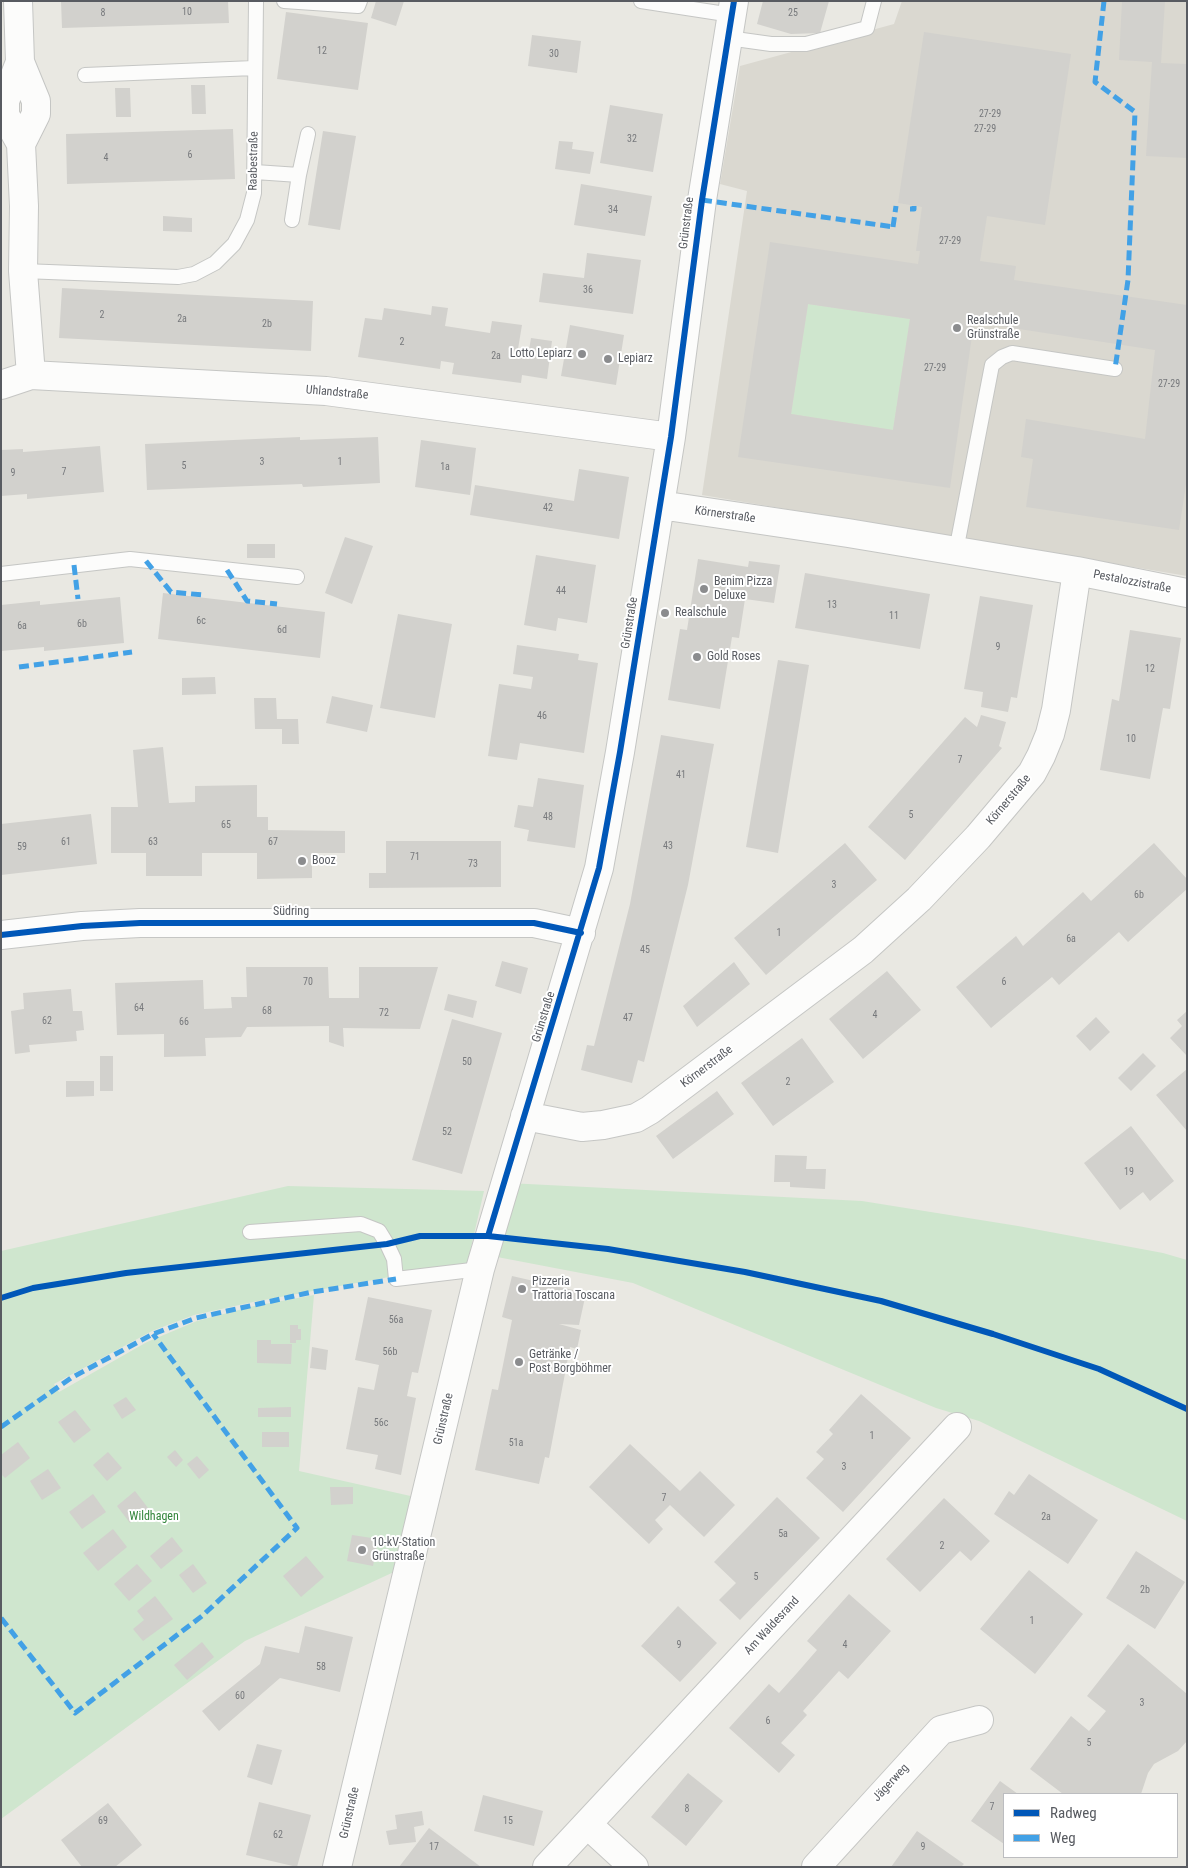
<!DOCTYPE html>
<meta charset="utf-8">
<style>
body{margin:0}
#map{position:relative;width:1188px;height:1868px;overflow:hidden;background:#e9e8e2;font-family:"Roboto Condensed",sans-serif}
canvas{display:block}
.frame{position:absolute;inset:0;border:2px solid #585b61;pointer-events:none}
.legend{position:absolute;left:1003px;top:1793px;width:175px;height:65px;box-sizing:border-box;background:#fff;border:1px solid #bcbdc0;margin:0;padding:6px 9px;list-style:none;font-size:15px;color:#585b61}
.legend li{display:flex;align-items:center;gap:10px;height:25px}
.legend b{width:25px;border:1px solid #bcbdc0}
</style>
<div id="map">
<canvas width="1188" height="1868"></canvas>
<div class="frame"></div>
<ul class="legend">
<li><b style="height:6px;background:#0057b8"></b>Radweg</li>
<li><b style="height:6px;background:#42a1e6"></b>Weg</li>
</ul>
</div>
<script>
const ctx = document.querySelector('canvas').getContext('2d');
ctx.lineJoin = 'round';
function fillPath(path, color) {
  ctx.fillStyle = color;
  ctx.fill(path, 'evenodd');
}
function shape(rows) {
  const path = new Path2D();
  for (const r of rows) {
    path.moveTo(r[0], r[1]);
    for (let i = 2; i < r.length; i += 2) path.lineTo(r[i], r[i + 1]);
  }
  return path;
}
function trace(path, color, width, dash) {
  ctx.strokeStyle = color;
  ctx.lineWidth = width;
  ctx.lineCap = dash ? 'butt' : 'round';
  ctx.setLineDash(dash || []);
  ctx.stroke(path);
}
function drawText(font, color, halo, rows, align = 'center') {
  ctx.font = font + ' "Roboto Condensed",sans-serif';
  ctx.lineWidth = 4;
  ctx.setLineDash([]);
  ctx.textBaseline = 'middle';
  ctx.strokeStyle = halo;
  ctx.fillStyle = color;
  for (const [text, x, y, turn = 0] of rows) {
    ctx.save();
    ctx.translate(x, y);
    ctx.rotate((+turn || 0) * Math.PI / 180);
    ctx.textAlign = isNaN(turn) ? turn : align;
    if (halo) ctx.strokeText(text, 0, 0);
    ctx.fillText(text, 0, 0);
    ctx.restore();
  }
}
const education = shape([
 [902,1,1187,1,1187,576,702,495,747,191,720,184,740,66,894,24]
]);
const green = shape([
 [808,304,910,319,893,430,791,414],
 [508,1183,862,1201,1018,1226,1163,1253,1187,1260,1187,1521,979,1421,936,1408,633,1283,492,1256],
 [288,1186,484,1191,466,1269,389,1277,253,1302,194,1315,152,1331,54,1384,59,1392,147,1342,197,1321,254,1306,314,1295,299,1471,415,1497,396,1571,245,1641,1,1819,1,1251]
]);
const building = shape([
 [61,1,228,1,229,23,62,28],
 [376,1,404,1,396,26,371,18],
 [763,1,829,1,820,33,791,34,757,24],
 [1122,1,1165,1,1161,63,1187,64,1187,158,1146,156,1152,62,1119,60],
 [286,12,368,23,358,90,277,79],
 [924,32,1071,54,1045,225,987,216,980,261,1016,266,1014,280,1187,305,1187,478,1179,530,1026,507,1033,459,1021,457,1026,419,1145,439,1155,350,974,322,950,488,738,457,770,242,918,264,920,251,916,251,922,207,898,203],
 [808,304,910,319,893,430,791,414],
 [532,35,581,41,577,73,528,66],
 [191,85,205,85,206,114,192,114],
 [115,88,130,88,131,117,116,117],
 [610,105,663,114,653,172,600,163],
 [233,129,235,179,67,184,66,134],
 [323,131,356,136,340,230,308,225],
 [559,141,573,142,572,149,594,152,590,174,555,169],
 [581,184,652,196,645,236,574,225],
 [163,216,192,218,192,232,163,231],
 [587,253,641,260,633,314,539,302,543,273,584,278],
 [62,288,313,301,311,351,59,338],
 [432,306,448,308,445,326,490,333,492,321,522,325,518,349,529,350,531,338,552,341,547,379,522,375,521,383,452,374,454,363,441,361,440,369,358,357,365,318,382,320,384,308,431,315],
 [570,325,624,335,616,385,561,376],
 [300,437,300,440,378,437,380,483,303,487,302,484,147,490,145,444],
 [421,440,476,448,470,495,415,487],
 [100,446,104,492,27,499,27,494,1,496,1,450,23,449,23,452],
 [579,469,629,477,619,539,470,515,475,485,574,501],
 [345,537,373,546,352,604,325,593],
 [247,544,275,544,275,558,247,558],
 [536,555,596,565,587,623,558,618,556,631,524,625],
 [698,559,748,567,749,561,780,565,774,603,745,599,739,638,732,637,720,709,668,700,680,629,687,630],
 [805,573,930,594,920,649,795,628],
 [163,593,325,612,320,658,158,639],
 [980,596,1033,605,1017,698,1011,697,1008,712,981,707,983,692,964,689],
 [120,597,124,643,44,651,44,647,1,651,1,605,40,601,40,605],
 [398,614,452,624,435,718,380,708],
 [1130,630,1181,638,1170,709,1163,708,1150,779,1100,770,1112,699,1119,701],
 [517,645,579,654,578,660,598,663,584,753,520,743,517,760,488,756,499,684,531,689,533,677,513,674],
 [778,660,809,665,778,853,746,847],
 [215,677,216,694,182,695,182,678],
 [332,696,373,705,367,732,326,723],
 [254,698,276,698,277,719,298,719,299,744,282,744,282,729,255,729],
 [981,715,1006,722,999,746,1002,748,905,860,868,827,965,717,977,727],
 [661,735,714,744,688,885,644,1062,638,1060,632,1083,581,1070,587,1045,594,1046,630,904],
 [163,747,169,803,195,802,195,786,257,785,257,817,268,817,268,830,345,831,345,853,312,853,312,878,257,879,257,853,202,853,202,876,146,876,146,853,111,853,111,807,138,807,133,750],
 [538,778,584,785,575,848,527,841,529,830,514,827,518,805,533,807],
 [91,814,97,864,1,875,1,824],
 [386,841,501,841,501,887,369,888,369,873,386,873],
 [845,843,877,880,766,975,734,938],
 [1154,843,1187,879,1187,889,1128,942,1119,932,1059,985,1052,977,991,1028,956,987,1016,936,1023,946,1083,892,1091,901],
 [502,961,528,968,521,994,495,986],
 [734,962,750,984,697,1027,683,1006],
 [246,967,328,967,329,998,359,998,359,967,438,967,420,1029,343,1028,344,1047,329,1042,329,1026,247,1027,241,1037,205,1038,206,1056,164,1057,164,1034,117,1035,115,983,203,980,204,1009,232,1008,231,997,247,997],
 [887,971,921,1010,863,1059,829,1019],
 [71,989,73,1011,82,1011,84,1030,76,1031,77,1041,29,1045,30,1052,15,1054,11,1011,24,1009,23,993],
 [448,994,477,1001,473,1018,444,1010],
 [1187,1011,1187,1056,1170,1038,1182,1026,1177,1020],
 [1096,1017,1110,1032,1090,1051,1076,1036],
 [452,1019,502,1033,462,1174,412,1160],
 [802,1038,834,1082,773,1126,741,1083],
 [1143,1053,1156,1066,1131,1091,1118,1078],
 [100,1056,113,1056,113,1091,100,1091],
 [1187,1069,1187,1131,1156,1095],
 [66,1081,94,1081,94,1096,66,1097],
 [717,1091,734,1114,673,1159,656,1136],
 [1131,1126,1174,1181,1150,1201,1143,1192,1120,1210,1084,1163],
 [775,1155,807,1156,806,1169,826,1169,825,1189,790,1187,790,1182,774,1182],
 [512,1276,586,1293,579,1325,559,1324,581,1330,577,1349,570,1347,549,1458,545,1457,539,1484,475,1470,492,1389,498,1390,512,1320,502,1317],
 [368,1297,432,1310,418,1373,412,1372,407,1396,416,1398,401,1475,375,1469,378,1455,346,1449,358,1387,374,1390,379,1365,355,1360],
 [290,1325,298,1325,298,1329,301,1329,301,1340,296,1340,296,1343,290,1343],
 [257,1340,271,1340,271,1344,292,1344,291,1364,257,1363],
 [312,1347,328,1350,326,1370,310,1368],
 [861,1394,911,1438,843,1512,806,1478,824,1459,816,1452,833,1434,829,1430],
 [126,1397,136,1410,122,1419,113,1405],
 [291,1407,291,1417,258,1417,258,1408],
 [75,1410,91,1430,74,1443,58,1422],
 [262,1432,289,1432,289,1447,262,1447],
 [18,1442,30,1458,5,1478,1,1474,1,1455],
 [630,1444,680,1491,700,1471,735,1505,704,1537,670,1505,655,1520,663,1529,649,1544,589,1487],
 [175,1450,183,1460,176,1467,167,1457],
 [108,1452,122,1468,107,1481,93,1465],
 [197,1456,209,1470,199,1479,187,1464],
 [48,1469,61,1488,42,1500,30,1481],
 [1029,1474,1098,1520,1068,1564,994,1514,1009,1491,1014,1495],
 [330,1487,353,1487,353,1504,331,1505],
 [135,1491,148,1508,130,1523,117,1506],
 [93,1494,106,1512,82,1529,69,1512],
 [777,1497,820,1538,740,1620,719,1600,736,1583,714,1562],
 [944,1498,990,1541,971,1561,960,1551,920,1592,886,1559],
 [113,1529,127,1547,98,1571,83,1553],
 [352,1535,378,1539,373,1566,347,1561],
 [172,1537,183,1551,161,1569,150,1556],
 [1136,1551,1185,1582,1155,1629,1106,1598],
 [306,1556,324,1577,301,1597,283,1576],
 [137,1564,152,1581,129,1601,114,1584],
 [193,1564,207,1583,193,1593,179,1575],
 [1029,1570,1083,1614,1035,1674,980,1629],
 [849,1594,891,1631,848,1679,839,1671,803,1711,807,1715,781,1743,795,1755,779,1773,729,1728,769,1684,779,1693,797,1673,817,1650,807,1641],
 [155,1596,173,1619,143,1641,133,1629,144,1620,137,1611],
 [678,1606,717,1643,680,1682,641,1646],
 [305,1626,353,1637,340,1692,280,1678,219,1731,202,1711,260,1664,265,1646,299,1653],
 [202,1642,214,1657,187,1680,174,1665],
 [1128,1644,1187,1694,1187,1741,1178,1751,1154,1764,1148,1773,1141,1794,1063,1794,1030,1769,1071,1716,1089,1731,1106,1711,1087,1696],
 [257,1744,282,1750,272,1785,247,1777],
 [688,1773,723,1801,686,1846,651,1817],
 [1000,1781,1018,1794,1004,1794,1004,1844,971,1821],
 [483,1795,543,1811,534,1846,474,1831],
 [259,1802,311,1815,297,1867,246,1855],
 [108,1803,142,1845,115,1867,82,1867,61,1840],
 [422,1811,424,1825,414,1827,416,1842,389,1845,386,1831,397,1829,395,1815],
 [429,1828,481,1867,399,1867],
 [917,1831,964,1864,961,1867,891,1867]
]);
const lane = shape([
 [284,1,358,6,360,1],
 [641,1,732,15],
 [728,38,771,44,806,44,867,28,874,1],
 [85,75,254,68],
 [255,172,299,175,292,220],
 [299,175,308,134],
 [23,271,178,277,194,274,215,263,234,244,247,220,254,193,256,1],
 [956,551,992,365,1002,357,1012,353,1115,369],
 [1,574,130,559,297,577],
 [250,1232,361,1224,379,1231,387,1244,394,1259,396,1279,480,1269]
]);
const street = shape([
 [18,1,20,62,36,101,36,114,21,144],
 [20,62,5,101,5,115,21,144,24,206,23,271,31,375],
 [1,385,31,375,326,391,671,437],
 [660,505,848,533,1077,571,1187,593],
 [1,935,82,926,140,923,534,923,581,933],
 [525,1116,582,1127,603,1125,636,1118,650,1110,863,950,919,899,978,837,1032,773,1041,756,1050,734,1056,710,1077,571],
 [588,1825,634,1867],
 [337,1867,480,1269,599,868,620,752,671,437,702,200,734,1],
 [547,1867,957,1427],
 [816,1867,941,1730,979,1720]
]);
const quiet = shape([
 [1104,1,1095,82,1135,112,1128,280,1115,369],
 [702,200,894,227],
 [910,209,914,209,914,206],
 [893,227,896,206],
 [146,561,171,592,203,595],
 [74,565,78,599],
 [227,570,247,601,277,604],
 [19,667,132,652],
 [1,1427,71,1378,153,1334,196,1318,312,1292,396,1279],
 [1,1618,75,1713,202,1616,297,1528,153,1334]
]);
const cycleway = shape([
 [1,935,82,926,140,923,534,923,581,933],
 [488,1236,599,868,620,752,671,437,702,200,734,1],
 [1,1298,33,1288,126,1273,387,1244,420,1236,488,1236,608,1249,745,1272,881,1301,993,1334,1099,1369,1187,1409]
]);
const markers = [
 [957,328,5,"#8b8c8e"],
 [582,354,5,"#8b8c8e"],
 [608,359,5,"#8b8c8e"],
 [704,589,5,"#8b8c8e"],
 [665,613,5,"#8b8c8e"],
 [697,657,5,"#8b8c8e"],
 [302,861,5,"#8b8c8e"],
 [522,1289,5,"#8b8c8e"],
 [519,1362,5,"#8b8c8e"],
 [362,1550,5,"#8b8c8e"]
];
const numberNames = [
 ["10",187,12],
 ["8",103,13],
 ["25",793,13],
 ["12",322,51],
 ["30",554,54],
 ["27-29",990,114],
 ["27-29",985,129],
 ["32",632,139],
 ["6",190,155],
 ["4",106,158],
 ["34",613,210],
 ["27-29",950,241],
 ["36",588,290],
 ["2",102,315],
 ["2a",182,319],
 ["2b",267,324],
 ["2",402,342],
 ["2a",496,356],
 ["27-29",935,368],
 ["27-29",1169,384],
 ["3",262,462],
 ["1",340,462],
 ["5",184,466],
 ["1a",445,467],
 ["7",64,472],
 ["9",13,473],
 ["42",548,508],
 ["44",561,591],
 ["13",832,605],
 ["11",894,616],
 ["6c",201,621],
 ["6b",82,624],
 ["6a",22,626],
 ["6d",282,630],
 ["9",998,647],
 ["12",1150,669],
 ["46",542,716],
 ["10",1131,739],
 ["7",960,760],
 ["41",681,775],
 ["5",911,815],
 ["48",548,817],
 ["65",226,825],
 ["61",66,842],
 ["63",153,842],
 ["67",273,842],
 ["43",668,846],
 ["59",22,847],
 ["71",415,857],
 ["73",473,864],
 ["3",834,885],
 ["6b",1139,895],
 ["1",779,933],
 ["6a",1071,939],
 ["45",645,950],
 ["70",308,982],
 ["6",1004,982],
 ["64",139,1008],
 ["68",267,1011],
 ["72",384,1013],
 ["4",875,1015],
 ["47",628,1018],
 ["62",47,1021],
 ["66",184,1022],
 ["50",467,1062],
 ["2",788,1082],
 ["52",447,1132],
 ["19",1129,1172],
 ["56a",396,1320],
 ["56b",390,1352],
 ["56c",381,1423],
 ["1",872,1436],
 ["51a",516,1443],
 ["3",844,1467],
 ["7",664,1498],
 ["2a",1046,1517],
 ["5a",783,1534],
 ["2",942,1546],
 ["5",756,1577],
 ["2b",1145,1590],
 ["1",1032,1621],
 ["9",679,1645],
 ["4",845,1645],
 ["58",321,1667],
 ["60",240,1696],
 ["3",1142,1703],
 ["6",768,1721],
 ["5",1089,1743],
 ["7",992,1807],
 ["8",687,1809],
 ["69",103,1821],
 ["15",508,1821],
 ["62",278,1835],
 ["17",434,1847],
 ["9",923,1847]
];
const streetNames = [
 ["Raabestraße",254,161,-89],
 ["Grünstraße",687,223,-83],
 ["Uhlandstraße",337,393,5],
 ["Körnerstraße",725,515,8],
 ["Pestalozzistraße",1132,582,11],
 ["Grünstraße",630,623,-81],
 ["Körnerstraße",1009,800,-50],
 ["Südring",291,912],
 ["Grünstraße",544,1017,-73],
 ["Körnerstraße",707,1067,-37],
 ["Grünstraße",444,1419,-77],
 ["Am Waldesrand",772,1626,-47],
 ["Jägerweg",891,1783,-47],
 ["Grünstraße",350,1813,-77]
];
const poiNames = [
 ["Realschule",967,321],
 ["Grünstraße",967,335],
 ["Lotto Lepiarz",572,354,"right"],
 ["Lepiarz",618,359],
 ["Benim Pizza",714,582],
 ["Deluxe",714,596],
 ["Realschule",675,613],
 ["Gold Roses",707,657],
 ["Booz",312,861],
 ["Pizzeria",532,1282],
 ["Trattoria Toscana",532,1296],
 ["Getränke /",529,1355],
 ["Post Borgböhmer",529,1369],
 ["10-kV-Station",372,1543],
 ["Grünstraße",372,1557]
];
const parkNames = [
 ["Wildhagen",154,1517]
];
fillPath(education, '#dad8d0');
fillPath(green, '#cfe6ce');
fillPath(building, '#d2d1cd');
trace(lane, '#c5c6c4', 16);
trace(street, '#c5c6c4', 30);
trace(lane, '#fcfcfb', 14);
trace(street, '#fcfcfb', 28);
trace(quiet, '#42a1e6', 5, [10, 5]);
trace(cycleway, '#0057b8', 6);
for (const [x, y, r, color] of markers) {
  const dot = new Path2D();
  dot.arc(x, y, r, 0, 2 * Math.PI);
  ctx.fillStyle = color;
  ctx.fill(dot);
  trace(dot, '#fff', 2);
}
drawText('10px', '#77797c', null, numberNames);
drawText('12px', '#585b61', '#fff', streetNames);
drawText('12px', '#585b61', '#fff', poiNames, 'left');
drawText('12px', '#33853b', '#fff', parkNames);
</script>
